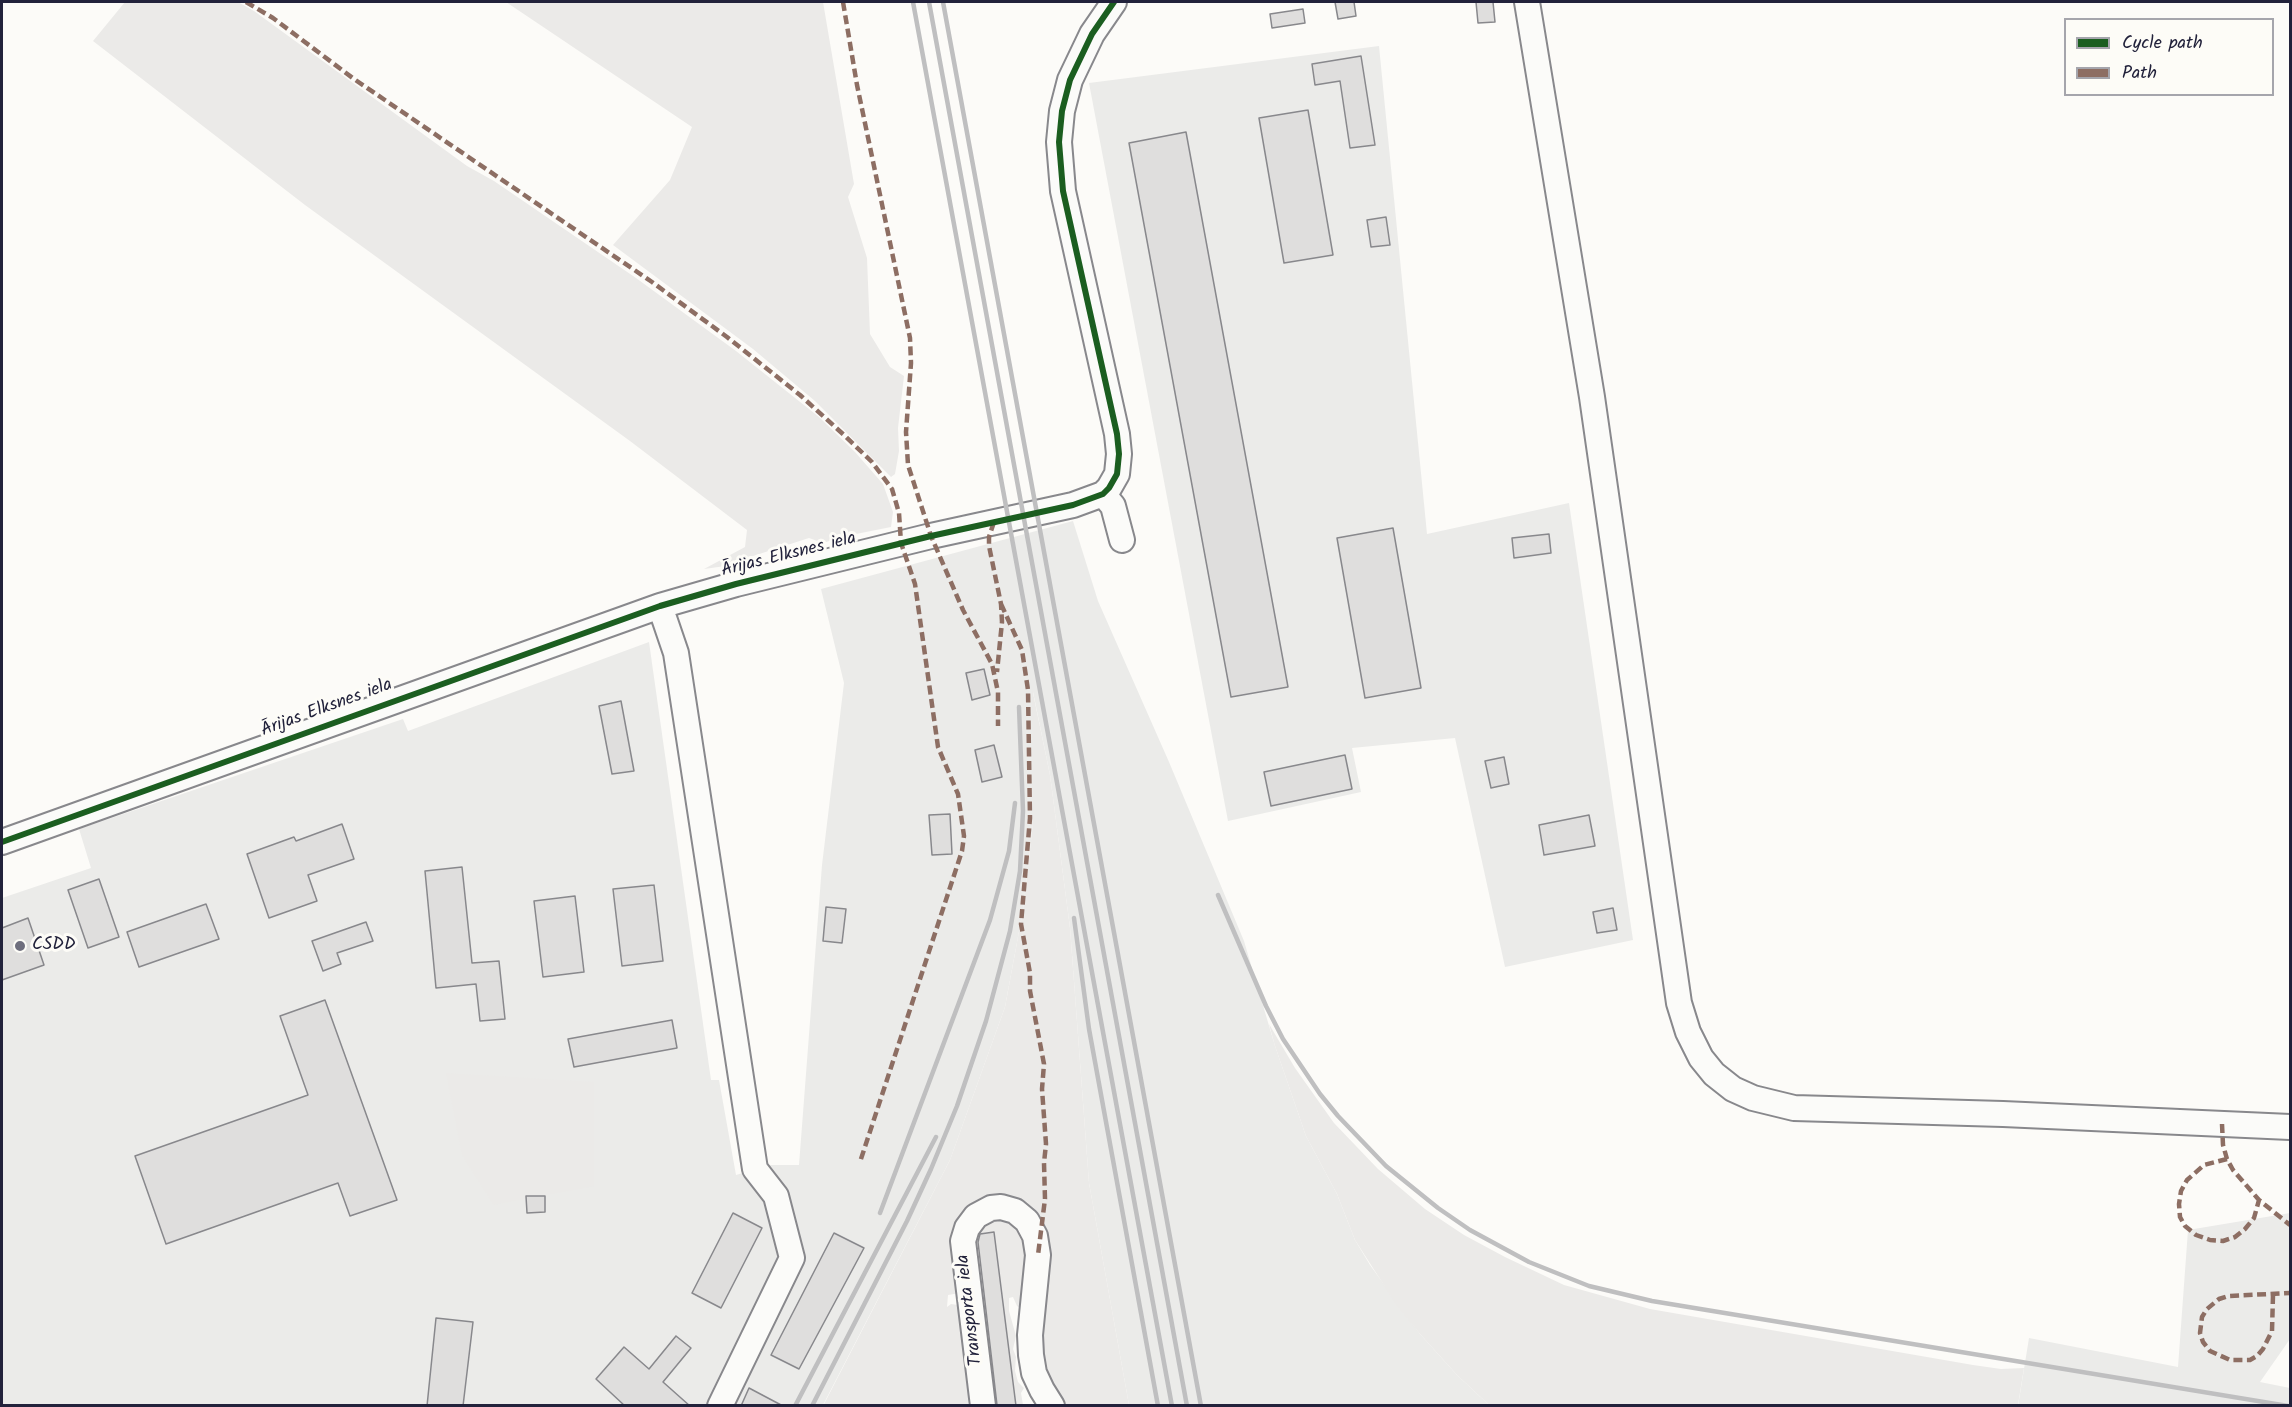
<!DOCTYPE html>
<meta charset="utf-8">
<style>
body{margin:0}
#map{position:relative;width:2292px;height:1407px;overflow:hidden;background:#fcfbf8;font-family:Kalam,sans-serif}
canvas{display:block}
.frame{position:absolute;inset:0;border:3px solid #22223b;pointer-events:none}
.legend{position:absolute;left:2064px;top:18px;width:210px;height:78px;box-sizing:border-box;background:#fdfcf7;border:2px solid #a5a5ac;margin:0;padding:8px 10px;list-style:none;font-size:18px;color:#22223b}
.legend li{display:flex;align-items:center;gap:12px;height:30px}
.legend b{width:30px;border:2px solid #a5a5ac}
</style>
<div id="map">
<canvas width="2292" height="1407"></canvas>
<div class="frame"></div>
<ul class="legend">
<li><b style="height:8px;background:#1b5e20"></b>Cycle path</li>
<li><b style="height:8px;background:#8d6e63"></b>Path</li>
</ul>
</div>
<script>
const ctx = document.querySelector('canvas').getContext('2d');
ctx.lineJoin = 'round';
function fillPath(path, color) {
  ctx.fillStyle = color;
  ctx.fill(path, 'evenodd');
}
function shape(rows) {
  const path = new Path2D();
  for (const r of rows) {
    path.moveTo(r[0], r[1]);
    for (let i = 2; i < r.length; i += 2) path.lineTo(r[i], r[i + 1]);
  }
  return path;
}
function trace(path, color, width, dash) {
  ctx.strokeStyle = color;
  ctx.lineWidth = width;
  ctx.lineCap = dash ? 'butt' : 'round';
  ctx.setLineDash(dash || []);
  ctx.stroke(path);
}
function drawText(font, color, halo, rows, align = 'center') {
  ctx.font = font + ' Kalam,sans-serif';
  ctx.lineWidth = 6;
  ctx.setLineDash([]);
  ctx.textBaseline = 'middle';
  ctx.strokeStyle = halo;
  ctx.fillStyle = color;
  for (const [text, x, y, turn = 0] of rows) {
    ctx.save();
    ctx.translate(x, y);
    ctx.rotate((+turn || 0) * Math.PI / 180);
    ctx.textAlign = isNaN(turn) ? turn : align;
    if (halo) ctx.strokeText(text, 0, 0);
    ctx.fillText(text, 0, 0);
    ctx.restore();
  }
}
const built = shape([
 [1379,46,1427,534,1569,503,1633,940,1505,967,1455,738,1352,748,1361,792,1228,821,1089,83],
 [1073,521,1098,601,1169,762,1244,941,1275,1046,1306,1136,1337,1194,1355,1240,1370,1265,1420,1334,1457,1375,1489,1405,1129,1405,1089,1183,1070,928,1050,775,1033,692,1033,823,1023,910,1005,1007,950,1160,823,1405,2,1405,2,898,91,868,79,829,403,719,408,731,649,642,711,1080,719,1080,736,1175,769,1165,799,1165,822,865,844,683,821,589],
 [2290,1213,2290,1339,2260,1382,2290,1388,2290,1405,2018,1406,2029,1338,2178,1367,2188,1230]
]);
const green = shape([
 [125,2,238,2,254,11,467,166,494,181,636,278,736,351,819,417,855,452,883,484,893,512,891,527,846,536,823,543,809,538,750,557,740,564,704,569,745,547,747,530,630,441,305,205,93,41],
 [506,2,823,2,854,184,848,197,867,258,870,334,890,367,904,376,898,428,899,451,895,474,891,477,815,401,753,349,613,245,670,180,692,127],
 [1032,688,1050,775,1070,928,1089,1183,1129,1405,1058,1405,1041,1372,1034,1223,968,1214,960,1215,955,1224,959,1228,960,1293,948,1295,947,1307,951,1304,958,1305,962,1309,969,1386,968,1405,823,1406,950,1160,1005,1007,1023,910,1033,823],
 [1269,1024,1295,1068,1334,1123,1378,1169,1425,1209,1464,1235,1505,1257,1564,1285,1650,1309,1973,1365,2001,1369,2024,1368,2018,1405,1489,1405,1457,1375,1420,1334,1396,1304,1355,1240,1337,1194,1306,1136,1275,1046],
 [446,1073,594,1082,594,1186,494,1205,462,1155],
 [1002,1215,1030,1238,1024,1307,1020,1308,1017,1306,1013,1297,1009,1298,1009,1311,1016,1336,1013,1349,1016,1357,1015,1371,1018,1382,1024,1388,1021,1393,1023,1405,1015,1405,994,1233,976,1235,977,1228]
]);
const building = shape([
 [1335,2,1354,2,1356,16,1338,19,1335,2],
 [1476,2,1493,2,1495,22,1478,23,1476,2],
 [1303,9,1305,23,1272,28,1270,14,1303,9],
 [1361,56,1375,145,1350,148,1340,81,1315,85,1312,64,1361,56],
 [1308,110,1333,255,1284,263,1259,118,1308,110],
 [1186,132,1288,687,1231,697,1129,143,1186,132],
 [1386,217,1390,245,1371,247,1367,220,1386,217],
 [1393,528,1421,688,1365,698,1337,538,1393,528],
 [1549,534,1551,553,1514,558,1512,538,1549,534],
 [984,669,990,695,972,700,966,673,984,669],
 [621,701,634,771,612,774,599,706,621,701],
 [994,745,1002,777,982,782,975,750,994,745],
 [1345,755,1352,789,1271,806,1264,772,1345,755],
 [1504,757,1509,784,1491,788,1485,761,1504,757],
 [950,814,952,854,932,855,929,815,950,814],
 [1589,815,1595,846,1544,855,1539,825,1589,815],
 [342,824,354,859,308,875,317,901,269,918,247,854,294,837,296,841,342,824],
 [462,867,472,963,499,961,505,1019,480,1021,476,984,436,988,425,871,462,867],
 [99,879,119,937,88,948,68,890,99,879],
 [654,885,663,961,622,966,613,889,654,885],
 [575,896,584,972,543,977,534,901,575,896],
 [206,904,219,939,139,967,127,932,206,904],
 [826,907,846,909,842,943,823,941,826,907],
 [1613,908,1617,930,1597,933,1593,912,1613,908],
 [28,918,44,965,2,980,2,928,28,918],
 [366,922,373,941,337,953,341,964,323,971,312,941,366,922],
 [325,1000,397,1200,350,1216,338,1183,166,1244,135,1156,308,1095,280,1016,325,1000],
 [672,1020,677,1048,574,1067,568,1039,672,1020],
 [526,1196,545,1196,545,1212,527,1213,526,1196],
 [733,1213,762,1228,721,1308,692,1293,733,1213],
 [994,1232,1016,1406,997,1405,978,1242,980,1234,994,1232],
 [834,1233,864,1248,799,1369,771,1355,834,1233],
 [436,1318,473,1322,463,1406,427,1406,436,1318],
 [676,1336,691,1348,663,1382,690,1406,625,1406,596,1379,624,1347,649,1369,676,1336],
 [749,1388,783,1406,741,1406,749,1388]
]);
const minor = shape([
 [1527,2,1592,397,1679,1003,1688,1032,1701,1058,1714,1074,1733,1089,1753,1098,1794,1108,2003,1114,2290,1127],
 [1103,494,1113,506,1122,540],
 [660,606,676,653,755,1169,776,1196,792,1258,720,1406],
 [2,842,660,606,736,584,931,536,1073,505,1103,494,1109,488,1117,474,1119,454,1117,434,1063,191,1059,142,1062,111,1070,80,1092,34,1114,2],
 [983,1406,963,1241,967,1228,976,1216,991,1208,1001,1207,1015,1211,1027,1221,1035,1236,1038,1255,1030,1335,1031,1355,1034,1373,1042,1390,1052,1406]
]);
const rail = shape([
 [913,2,1172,1406],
 [929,2,1187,1406],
 [943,2,1201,1406],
 [1218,895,1266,1006,1283,1039,1320,1094,1338,1116,1386,1166,1438,1208,1470,1230,1529,1262,1589,1286,1652,1301,2288,1406],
 [1074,918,1089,1029,1158,1406],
 [880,1213,990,920,1009,851,1015,803],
 [795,1406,936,1137],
 [812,1406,907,1221,931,1169,957,1106,986,1021,1010,931,1020,871,1023,811,1019,707]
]);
const quiet = shape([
 [246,2,273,18,354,79,652,282,727,337,800,395,844,435,872,462,892,489,899,513,901,543,915,584,938,747,958,794,964,836,962,851,860,1162],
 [843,2,857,85,910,338,911,363,906,432,908,465,931,536,963,610,992,664,998,692,998,726],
 [994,522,989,537,989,546,1001,604,1002,622,997,672],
 [1001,604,1022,650,1028,690,1030,818,1021,924,1030,973,1030,991,1044,1064,1042,1089,1046,1144,1044,1163,1045,1199,1038,1255],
 [2222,1124,2223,1145,2227,1159,2233,1170,2259,1200,2290,1225],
 [2227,1159,2204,1165,2187,1180,2181,1191,2179,1204,2180,1217,2185,1226,2196,1235,2210,1240,2223,1241,2235,1237,2245,1229,2254,1218,2259,1200],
 [2273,1295,2272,1331,2263,1349,2257,1356,2250,1360,2230,1360,2210,1351,2203,1342,2200,1333,2202,1317,2207,1309,2219,1299,2228,1296,2290,1293]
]);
const cycleway = shape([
 [2,842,660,606,736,584,931,536,1073,505,1103,494,1109,488,1117,474,1119,454,1117,434,1063,191,1059,142,1062,111,1070,80,1092,34,1114,2]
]);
const markers = [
 [20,946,6,"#6e6e7d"]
];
const streetNames = [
 ["Ārijas Elksnes iela",789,556,-14],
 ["Ārijas Elksnes iela",327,709,-20],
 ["Transporta iela",971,1310,-97]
];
const poiNames = [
 ["CSDD",32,946]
];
fillPath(built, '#ebebe9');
fillPath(green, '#ebeae8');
fillPath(building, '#dfdedd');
trace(building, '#88888c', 1.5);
trace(minor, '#88888c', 28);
trace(minor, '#fbfbf9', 24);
trace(rail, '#bfbfc0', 4.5);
trace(quiet, '#8d6e63', 4.5, [9, 4.5]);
trace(cycleway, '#1b5e20', 6);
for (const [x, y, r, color] of markers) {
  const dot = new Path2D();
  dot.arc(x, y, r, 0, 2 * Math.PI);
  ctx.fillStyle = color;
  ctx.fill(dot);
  trace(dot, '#fdfcf7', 2);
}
drawText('18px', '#22223b', '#fdfcf7', streetNames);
drawText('18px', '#22223b', '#fdfcf7', poiNames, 'left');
</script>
